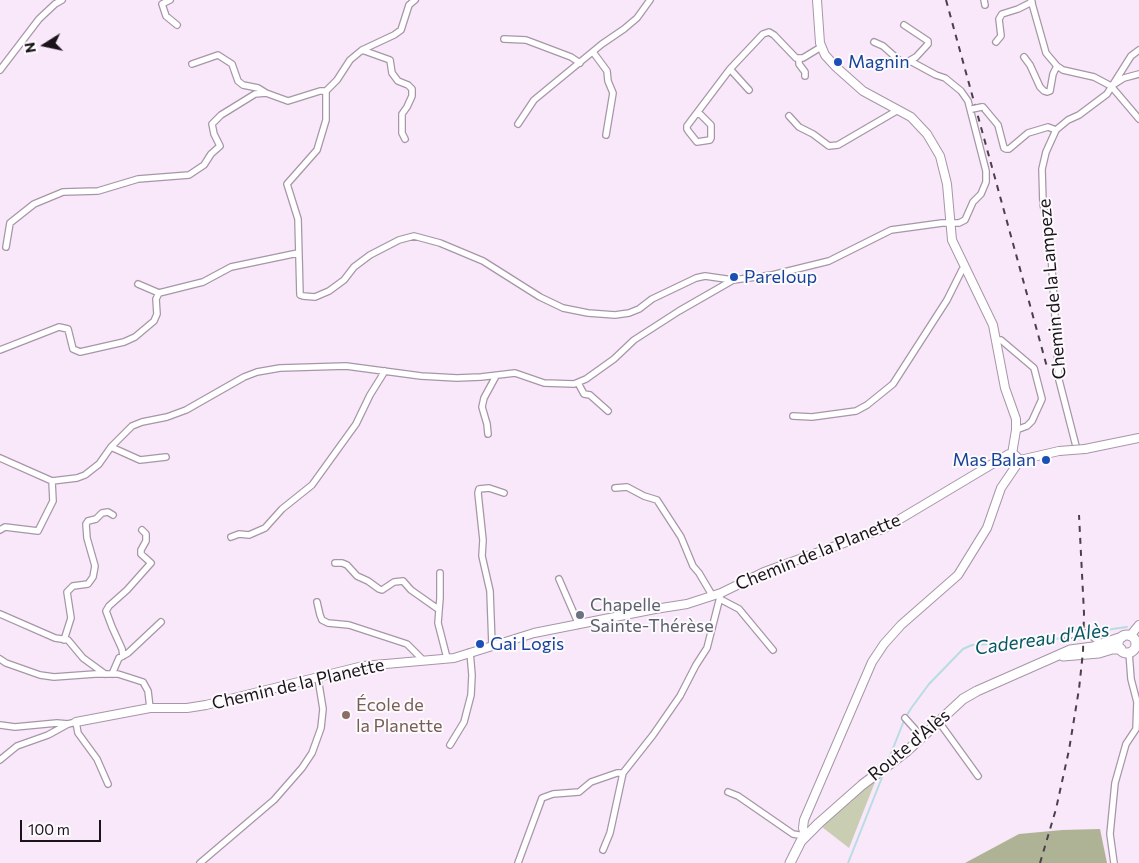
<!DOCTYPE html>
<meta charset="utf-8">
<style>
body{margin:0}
#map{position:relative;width:1139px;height:863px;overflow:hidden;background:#f9e7fa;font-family:Commissioner,sans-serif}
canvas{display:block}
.north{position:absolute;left:20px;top:20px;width:50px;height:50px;-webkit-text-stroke:4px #fdfafd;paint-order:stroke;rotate:260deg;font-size:14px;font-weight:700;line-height:20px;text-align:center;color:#1a141a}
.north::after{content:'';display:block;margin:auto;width:18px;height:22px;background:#1a141a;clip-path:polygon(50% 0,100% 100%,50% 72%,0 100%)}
.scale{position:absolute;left:20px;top:820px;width:81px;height:22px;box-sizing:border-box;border:2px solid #1a141a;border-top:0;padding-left:6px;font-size:15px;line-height:18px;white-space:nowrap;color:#1a141a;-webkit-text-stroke:4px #fdfafd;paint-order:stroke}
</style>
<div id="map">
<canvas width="1139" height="863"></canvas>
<div class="north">N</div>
<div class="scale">100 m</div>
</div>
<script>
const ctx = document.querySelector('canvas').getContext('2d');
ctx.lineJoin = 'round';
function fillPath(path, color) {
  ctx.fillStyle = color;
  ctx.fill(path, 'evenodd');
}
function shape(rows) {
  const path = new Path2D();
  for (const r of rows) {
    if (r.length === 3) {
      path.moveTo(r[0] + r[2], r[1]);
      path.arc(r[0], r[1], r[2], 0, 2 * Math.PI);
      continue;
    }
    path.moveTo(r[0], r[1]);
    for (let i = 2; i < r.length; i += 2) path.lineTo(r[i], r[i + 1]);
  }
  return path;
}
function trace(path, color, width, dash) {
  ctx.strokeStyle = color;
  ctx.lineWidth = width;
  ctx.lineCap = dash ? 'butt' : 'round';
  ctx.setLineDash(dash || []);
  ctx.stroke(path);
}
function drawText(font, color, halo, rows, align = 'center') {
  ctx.font = font + ' Commissioner,sans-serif';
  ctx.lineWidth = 4;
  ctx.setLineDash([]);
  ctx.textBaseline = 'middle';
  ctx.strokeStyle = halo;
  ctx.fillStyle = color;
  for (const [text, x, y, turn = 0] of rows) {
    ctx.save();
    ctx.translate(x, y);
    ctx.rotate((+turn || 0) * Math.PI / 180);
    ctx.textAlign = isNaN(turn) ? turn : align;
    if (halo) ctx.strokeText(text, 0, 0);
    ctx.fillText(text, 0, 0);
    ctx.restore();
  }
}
const green = shape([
 [871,782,875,782,849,848,822,827]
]);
const forest = shape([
 [1100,829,1107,863,965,863,1019,834,1062,830]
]);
const stream = shape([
 [1090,632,1127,627],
 [888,761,905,718,912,707,929,684,963,649,972,645,1051,640,1065,637],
 [848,863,883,775]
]);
const minor = shape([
 [170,0,162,4,166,16,177,25],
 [415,0,409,5,401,30,394,35,362,50,350,60,337,80,326,91,326,120,317,150,287,184,298,219,300,295,303,296,315,297,329,291,344,280,354,267,370,255,399,240,414,236,440,243,483,261,540,297,563,308,588,313,615,315,629,313,639,309,652,299,696,278,705,276,733,280],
 [984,0,985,5],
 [1031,0,1046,53,1057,66,1063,70,1094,77,1111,86,1139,119],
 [904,25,928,41,928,44,916,57,909,61],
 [504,39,526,40,571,57,580,63],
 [996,42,1001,36,999,19,1002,14,1018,9,1032,2],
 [362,50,390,60,392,73,398,81,408,85,412,89,412,96,407,107,402,114,402,133,405,139],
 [593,52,607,71,608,81,613,93,606,135],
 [1024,57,1030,65,1040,87,1044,91,1047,92,1050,91,1053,74,1057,66],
 [799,58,799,64,805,72,805,76],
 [192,64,218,55,232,64,238,81,243,85,258,88,266,93],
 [730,69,749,90],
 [0,70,39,19,55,4,62,0],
 [1113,85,1124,78,1139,74],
 [982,107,983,107,998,125,1004,148,1006,149,1009,149,1028,133,1048,127,1056,130,1068,120,1079,115,1107,94,1131,56,1139,50],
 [698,112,711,125,711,138,710,140,697,142,689,132,687,129,687,126,730,69,763,34,769,32,774,35,796,58,803,58,821,47],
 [789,116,799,127,813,134,829,146,838,145,898,110],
 [518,124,534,100,602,44,624,29,637,18,650,0],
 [1056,130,1046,152,1042,169,1043,204,1050,237,1059,380,1077,450],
 [6,247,10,223,34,204,63,192,98,191,138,179,189,175,204,165,211,154,220,146,214,134,212,124,221,115,255,94,266,93,288,101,320,91,326,91],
 [138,284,159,293],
 [996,340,1001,340,1034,368,1042,399,1032,421,1027,426,1016,430],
 [0,350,59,327,68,329,73,349,80,352,124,342,135,337,154,321,157,314,156,299,159,293,203,282,231,267,298,253],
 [578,383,584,394,590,395,608,411],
 [793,416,812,417,856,411,867,405,893,384,947,300,962,270,965,267],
 [488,434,487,424,482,407,484,398,496,376],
 [111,447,140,460,166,457],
 [0,458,52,481,77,478,85,475,99,464,111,447,132,426,142,422,167,417,186,410,244,377,257,372,280,368,346,366,421,376,457,378,481,377,515,373,544,383,574,384,586,379,614,359,634,340,679,311,733,280,772,275,829,261,891,230,942,223,959,223,965,220,973,202,981,194,986,182,986,171,968,101,961,91,945,78,936,75,912,62,901,62,883,46,874,42],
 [615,488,627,487,644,496,657,500,681,537,693,566,699,573,712,595],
 [0,530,5,527,38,531,53,501,52,481],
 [231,537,239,534,249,535,265,528,282,509,312,485,356,424,370,395,385,371],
 [335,563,342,563,347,565,357,576,368,581,379,589,382,590,394,582,403,581,411,590,438,609],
 [440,573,440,598,438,623,447,658],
 [559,579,579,625],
 [720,599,739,609,773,650],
 [317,602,320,615,322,620,328,623,349,625,407,644,423,660],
 [0,614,55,638,68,640,83,658,105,674],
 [1067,636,1073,634,1088,633,1102,644],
 [64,640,71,618,67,592,73,586,88,584,93,577,95,566,87,538,86,524,88,521,96,519,102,513,108,512,113,515],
 [492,645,490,591,482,556,483,540,478,493,479,489,489,488,504,493],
 [123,656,122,649,112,627,106,611,109,606,127,590,151,563,141,554,141,550,146,541,146,534,142,530],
 [0,659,6,663,40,675,54,677,95,674,118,674,143,682,148,691,150,708],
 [112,674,119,658,128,653,161,622],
 [905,718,922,737],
 [939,722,978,776],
 [0,725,15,727,57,723,68,724,76,722,78,733,97,759,108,784],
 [450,745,464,722,471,695,472,675,470,652],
 [0,760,17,746,48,735,68,724],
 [728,792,738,796,793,834,805,836],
 [603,850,610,833,623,773],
 [200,863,274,800,302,768,312,753,321,728,323,709,318,678],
 [518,863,542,798,553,794,579,792,591,782,617,773,623,773,653,735,680,696,696,665,707,648,721,593],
 [1114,863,1110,834,1115,783,1126,744,1136,729,1137,702,1131,679,1129,652]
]);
const tertiary = shape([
 [817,0,820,43,825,55,836,67,863,91,911,117,927,134,940,156,947,184,952,240,993,325,1005,388,1016,419,1016,430,1012,454],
 [1085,449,1139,438],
 [1020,460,1059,451],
 [1130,636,1139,625],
 [76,722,150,708,187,708,206,705,363,666,454,658,534,633,655,609,687,604,721,593,764,572,885,528,1009,454,1015,455,1020,460],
 [805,836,803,828,804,820,872,662,884,644,901,625,958,575,987,528,1001,488,1020,460]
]);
const secondary = shape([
 [1127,644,9],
 [1063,656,1099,653,1112,649,1121,649],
 [790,863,801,841,819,823,862,785,907,751,963,699,977,691,1070,650,1093,647,1122,637]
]);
const rail = shape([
 [946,0,1047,367],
 [1040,863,1056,809,1069,750,1079,689,1083,652,1084,613,1079,515]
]);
const minorBridge = shape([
 [972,109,982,107]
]);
const tertiaryBridge = shape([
 [1059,451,1085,449]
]);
const markers = [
 [838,62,5,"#1a4fb4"],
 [734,277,5,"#1a4fb4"],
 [1046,460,5,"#1a4fb4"],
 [580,615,5,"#6b7280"],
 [480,644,5,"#1a4fb4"],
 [346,715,5,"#8d6e63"]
];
const transitNames = [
 ["Magnin",848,62],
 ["Pareloup",744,277],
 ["Mas Balan",1036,460,"right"],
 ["Gai Logis",490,644]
];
const streetNames = [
 ["Chemin de la Lampeze",1052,289,-95],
 ["Chemin de la Planette",818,552,-22],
 ["Chemin de la Planette",298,684,-13],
 ["Route d'Alès",909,745,-40]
];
const worshipNames = [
 ["Chapelle",590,605],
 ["Sainte-Thérèse",590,626]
];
const educationNames = [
 ["École de",356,705],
 ["la Planette",356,726]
];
const waterNames = [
 ["Cadereau d'Alès",1042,639,-8]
];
fillPath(green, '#c9cdb2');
fillPath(forest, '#afb396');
trace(stream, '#b7dde2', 2);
trace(minor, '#a796a8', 8);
trace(tertiary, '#a796a8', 10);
trace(secondary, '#a796a8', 11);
trace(minor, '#fff', 5.5);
trace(tertiary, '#fff', 8);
trace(secondary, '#fff', 9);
trace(rail, '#494049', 2, [6, 6]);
trace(minorBridge, '#a796a8', 8, []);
trace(tertiaryBridge, '#a796a8', 10, []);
trace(minorBridge, '#fff', 5.5);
trace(tertiaryBridge, '#fff', 8);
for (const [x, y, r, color] of markers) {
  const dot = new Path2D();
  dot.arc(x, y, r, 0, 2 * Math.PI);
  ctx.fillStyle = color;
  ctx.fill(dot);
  trace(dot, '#fdfafd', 2);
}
drawText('18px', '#164399', '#fdfafd', transitNames, 'left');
drawText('18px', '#1a141a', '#fdfafd', streetNames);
drawText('18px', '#5b616d', '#fdfafd', worshipNames, 'left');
drawText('18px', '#785e54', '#fdfafd', educationNames, 'left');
drawText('italic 19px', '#055861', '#fdfafd', waterNames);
</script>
